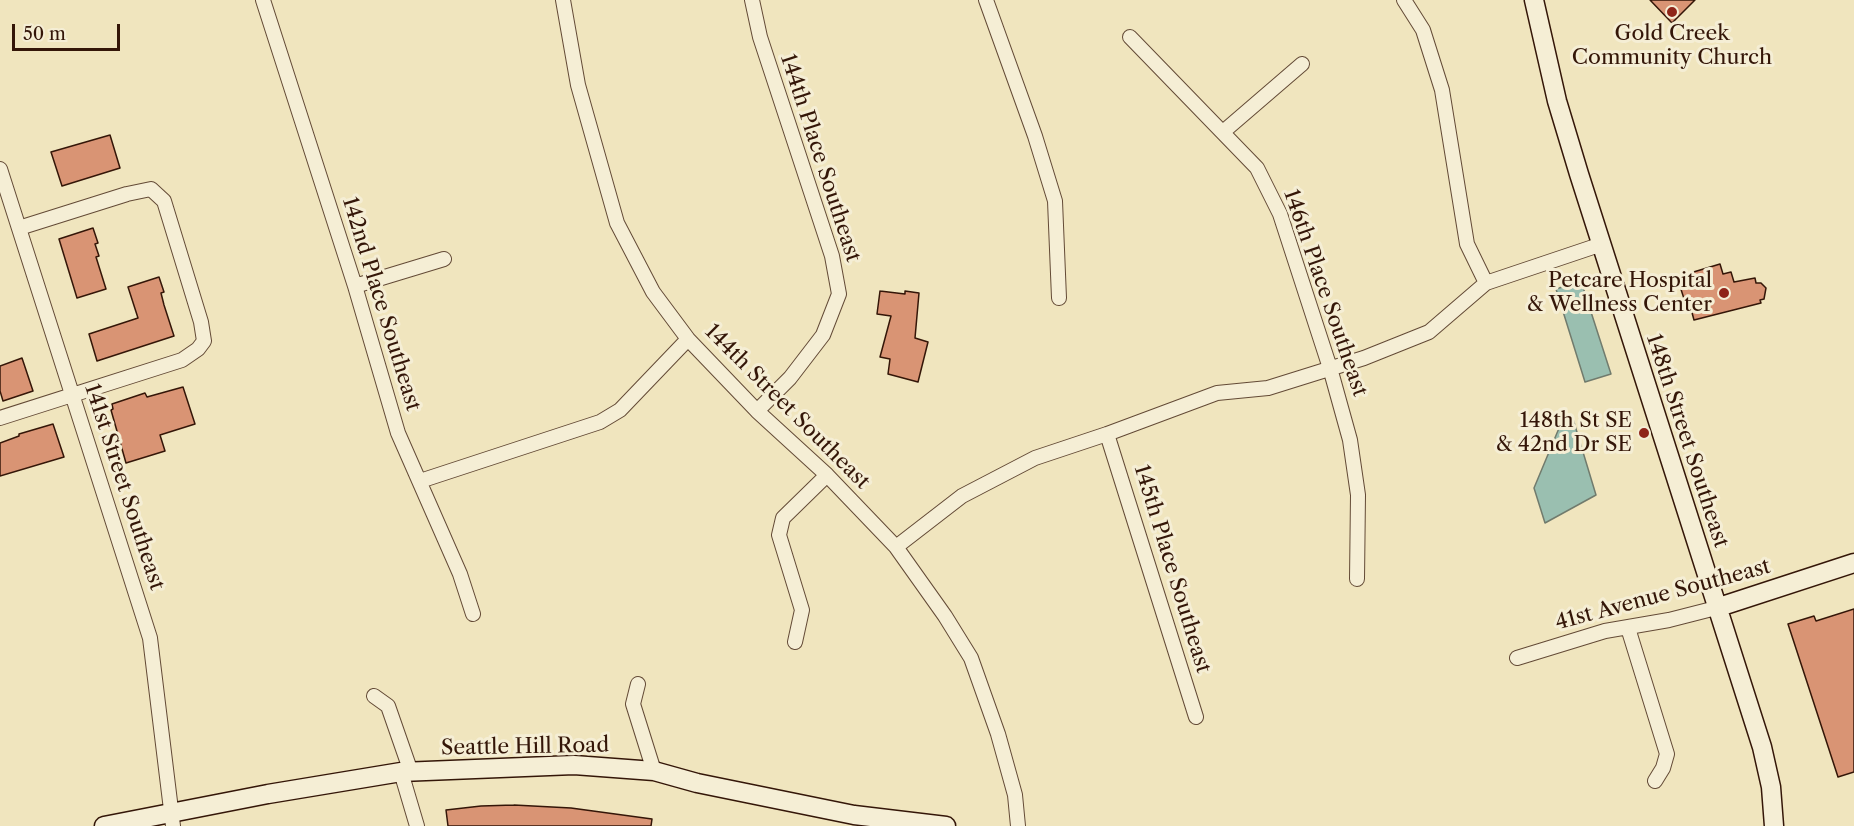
<!DOCTYPE html>
<style>
body{margin:0}
#map{position:relative;width:1854px;height:826px;overflow:hidden;background:#f0e5be;font-family:"Libre Caslon Text",serif}
canvas{display:block}
.scale{position:absolute;left:12px;top:24px;width:108px;height:27px;box-sizing:border-box;border:3px solid #341608;border-top:0;padding-left:8px;font-size:18px;line-height:21px;white-space:nowrap;color:#341608;-webkit-text-stroke:4px #f5eed5;paint-order:stroke}
</style>
<div id="map">
<canvas width="1854" height="826"></canvas>
<div class="scale">50 m</div>
</div>
<script>
const ctx = document.querySelector('canvas').getContext('2d');
ctx.lineJoin = 'round';
function fillPath(path, color) {
  ctx.fillStyle = color;
  ctx.fill(path, 'evenodd');
}
function shape(rows) {
  const path = new Path2D();
  for (const r of rows) {
    path.moveTo(r[0], r[1]);
    for (let i = 2; i < r.length; i += 2) path.lineTo(r[i], r[i + 1]);
  }
  return path;
}
function trace(path, color, width, dash) {
  ctx.strokeStyle = color;
  ctx.lineWidth = width;
  ctx.lineCap = dash ? 'butt' : 'round';
  ctx.setLineDash(dash || []);
  ctx.stroke(path);
}
function drawText(font, color, halo, rows, align = 'center') {
  ctx.font = font + ' "Libre Caslon Text",serif';
  ctx.lineWidth = 6;
  ctx.setLineDash([]);
  ctx.textBaseline = 'middle';
  ctx.strokeStyle = halo;
  ctx.fillStyle = color;
  for (const [text, x, y, turn = 0] of rows) {
    ctx.save();
    ctx.translate(x, y);
    ctx.rotate((+turn || 0) * Math.PI / 180);
    ctx.textAlign = isNaN(turn) ? turn : align;
    if (halo) ctx.strokeText(text, 0, 0);
    ctx.fillText(text, 0, 0);
    ctx.restore();
  }
}
const water = shape([
 [1581,281,1611,374,1585,382,1556,289,1581,281],
 [1573,419,1596,495,1545,523,1534,488,1562,421,1573,419]
]);
const building = shape([
 [1650,0,1695,0,1672,23,1650,0],
 [110,135,120,168,62,186,51,152,110,135],
 [93,228,98,243,95,244,99,256,96,257,106,289,77,298,59,239,93,228],
 [1720,264,1723,274,1731,272,1734,282,1755,278,1756,283,1761,283,1766,288,1764,299,1760,300,1761,303,1694,320,1691,309,1688,311,1677,277,1720,264],
 [159,277,164,292,161,293,164,305,174,336,97,361,89,334,138,318,128,287,159,277],
 [880,291,905,294,905,291,919,293,915,338,928,342,918,382,888,374,890,359,880,357,891,316,877,314,880,291],
 [22,358,33,391,3,401,0,391,0,366,22,358],
 [183,387,195,424,160,435,165,451,126,463,111,410,113,409,112,404,145,393,147,397,183,387],
 [53,424,64,457,0,476,0,443,19,436,19,434,53,424],
 [1854,609,1854,772,1838,777,1788,624,1814,616,1816,621,1854,609],
 [514,805,571,808,652,819,651,826,448,826,446,810,481,806,514,805]
]);
const street = shape([
 [263,0,355,286,398,433,460,574,473,614],
 [563,0,578,85,617,223,653,292,688,339,757,411,827,475,896,547,945,616,971,658,998,734,1015,795,1018,826],
 [752,0,760,37,832,256,839,294,823,335,790,378,757,411],
 [986,0,1035,136,1055,201,1059,298],
 [1404,0,1423,30,1442,90,1467,244,1486,283],
 [1130,37,1257,168,1280,214,1330,368,1350,440,1358,495,1357,579],
 [1223,132,1302,64],
 [0,169,150,638,173,826],
 [355,286,444,259],
 [0,418,182,360,198,349,204,341,201,322,164,201,151,189,127,194,19,228],
 [1107,434,1196,717],
 [420,481,600,422,620,410,688,339],
 [896,547,962,496,1035,458,1107,434,1217,393,1268,388,1364,358,1429,332,1486,283,1602,244],
 [1628,628,1667,754,1663,768,1655,781],
 [795,642,802,610,779,535,783,518,827,475],
 [1517,658,1605,631,1669,620,1716,608],
 [638,684,633,704,654,771],
 [374,696,388,706,411,772],
 [401,772,417,826]
]);
const secondary = shape([
 [1534,0,1557,101,1579,174,1762,747,1771,787,1774,826],
 [1716,608,1854,563],
 [104,826,268,794,401,772,574,765,654,771,697,783,854,815,946,826]
]);
const markers = [
 [1672,12,6,"#8f2418"],
 [1724,293,6,"#8f2418"],
 [1644,433,6,"#8f2418"]
];
const poiNames = [
 ["Gold Creek",1672,34,"center"],
 ["Community Church",1672,58,"center"],
 ["Petcare Hospital",1712,281],
 ["& Wellness Center",1712,305],
 ["148th St SE",1632,421],
 ["& 42nd Dr SE",1632,445]
];
const streetNames = [
 ["144th Place Southeast",820,158,72],
 ["146th Place Southeast",1325,293,71],
 ["142nd Place Southeast",381,304,73],
 ["144th Street Southeast",787,407,45],
 ["148th Street Southeast",1687,441,72],
 ["141st Street Southeast",124,487,72],
 ["145th Place Southeast",1172,569,73],
 ["41st Avenue Southeast",1663,595,-15],
 ["Seattle Hill Road",525,747,-1]
];
fillPath(water, '#9abfb0');
trace(water, '#717b6d', 1.5);
fillPath(building, '#d99474');
trace(building, '#341608', 1.5);
trace(street, '#634a36', 16);
trace(secondary, '#341608', 21);
trace(street, '#f5eed5', 14);
trace(secondary, '#f5eed5', 18);
for (const [x, y, r, color] of markers) {
  const dot = new Path2D();
  dot.arc(x, y, r, 0, 2 * Math.PI);
  ctx.fillStyle = color;
  ctx.fill(dot);
  trace(dot, '#f5eed5', 2);
}
drawText('21px', '#341608', '#f5eed5', poiNames, 'right');
drawText('21px', '#341608', '#f5eed5', streetNames);
</script>
